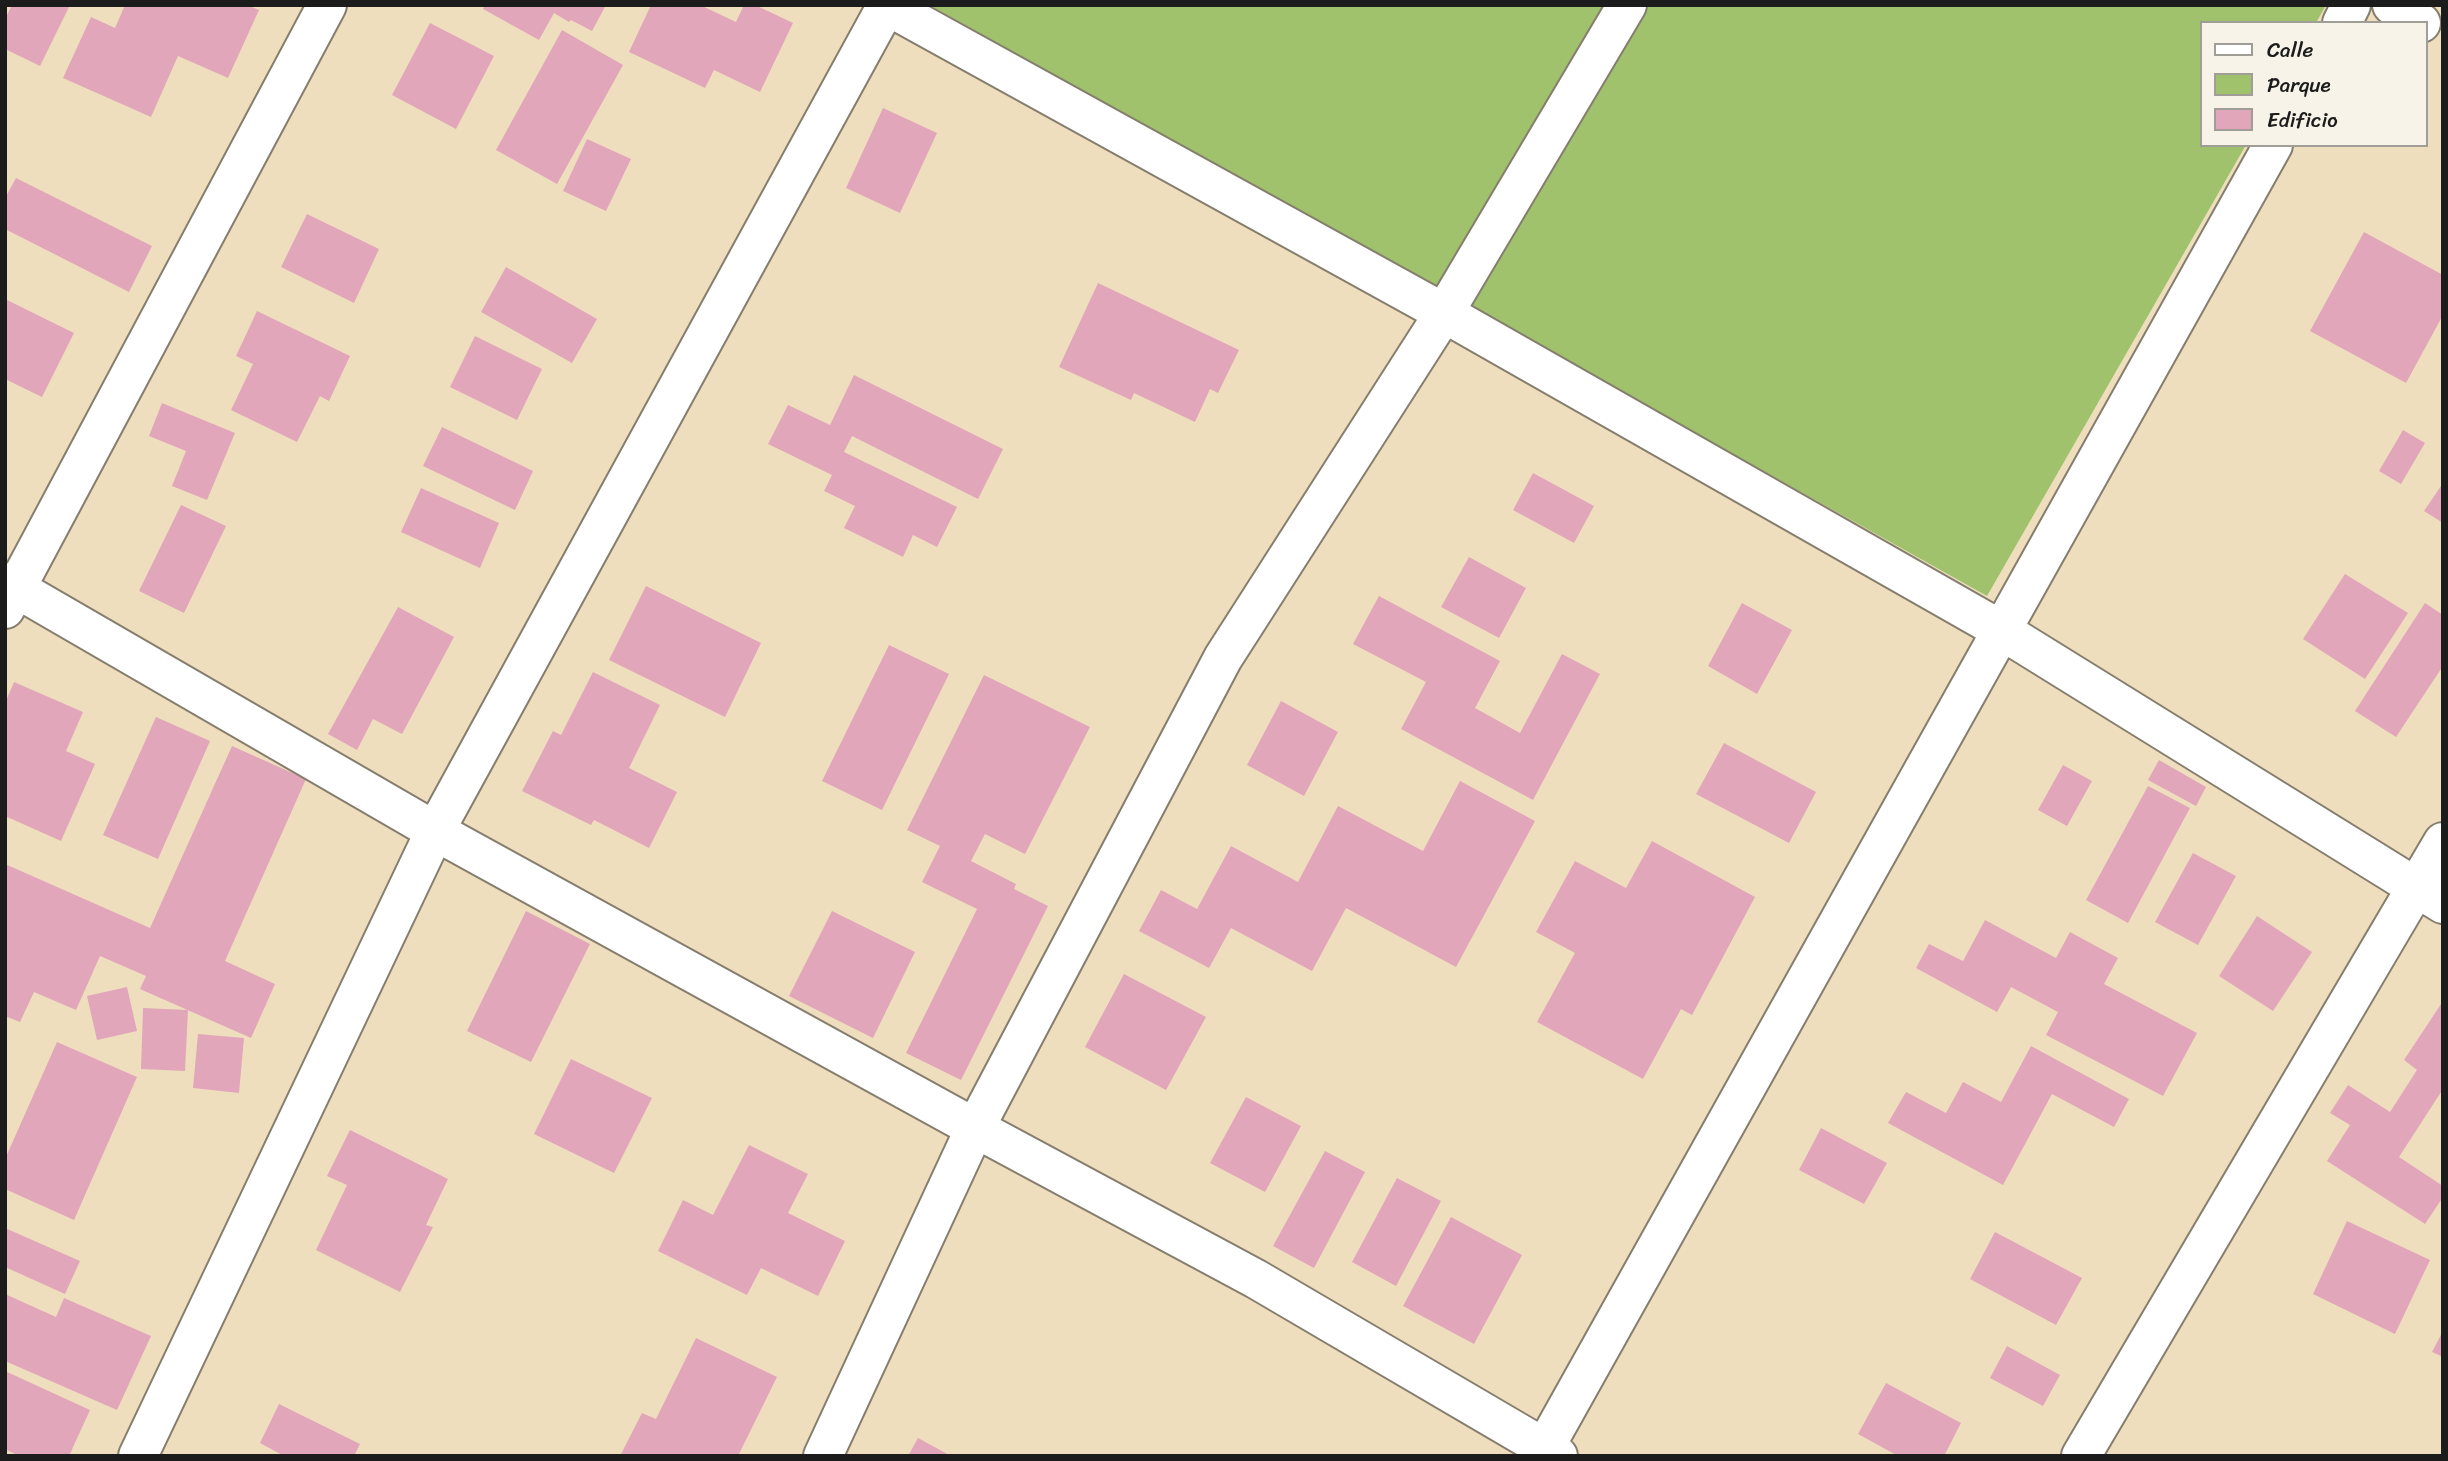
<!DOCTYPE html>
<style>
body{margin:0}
#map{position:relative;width:2448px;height:1461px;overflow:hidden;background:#eedebe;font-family:Sriracha,sans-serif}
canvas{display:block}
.frame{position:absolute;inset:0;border:7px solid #1c1c1c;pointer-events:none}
.legend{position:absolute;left:2200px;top:21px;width:228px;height:126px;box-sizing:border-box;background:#f7f3e8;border:2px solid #9f9d96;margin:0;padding:9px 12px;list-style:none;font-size:21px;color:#1c1c1c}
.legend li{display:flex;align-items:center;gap:14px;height:35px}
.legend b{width:35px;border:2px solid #9f9d96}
</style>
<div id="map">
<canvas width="2448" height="1461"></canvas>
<div class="frame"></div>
<ul class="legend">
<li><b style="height:9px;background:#fff"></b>Calle</li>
<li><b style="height:19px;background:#a0c26c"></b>Parque</li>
<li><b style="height:19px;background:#e2a6ba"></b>Edificio</li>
</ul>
</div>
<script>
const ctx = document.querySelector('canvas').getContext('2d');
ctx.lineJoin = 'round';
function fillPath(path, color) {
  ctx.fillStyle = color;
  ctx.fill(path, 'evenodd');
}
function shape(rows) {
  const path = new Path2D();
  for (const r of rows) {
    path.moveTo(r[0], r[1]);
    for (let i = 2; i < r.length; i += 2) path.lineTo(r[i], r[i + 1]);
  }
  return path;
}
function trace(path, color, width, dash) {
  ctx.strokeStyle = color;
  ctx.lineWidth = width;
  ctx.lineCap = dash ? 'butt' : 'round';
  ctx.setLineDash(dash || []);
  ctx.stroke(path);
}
const green = shape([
 [934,5,2326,5,2316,23,2201,23,2201,145,2246,145,1987,596,933,7]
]);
const building = shape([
 [12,5,70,5,40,66,5,49,5,19],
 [125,5,247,5,259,10,228,78,178,56,151,117,63,78,91,17,115,28],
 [485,5,606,5,592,31,571,20,569,22,554,13,539,40,483,9],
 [651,5,700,5,736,22,744,5,755,5,793,23,760,92,714,70,705,88,629,52],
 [430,23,494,56,456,129,392,95],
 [562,30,623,65,557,184,496,150],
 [883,108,937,133,900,213,846,188],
 [587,139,631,159,606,211,563,191],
 [16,178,152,246,129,292,5,229,5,198],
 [307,214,379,249,354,303,281,267],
 [2364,232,2443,275,2443,315,2406,383,2310,331],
 [506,267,597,319,572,363,481,312],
 [1098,283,1239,350,1218,393,1210,389,1195,422,1134,393,1131,400,1059,367],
 [5,299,74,333,42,397,5,379],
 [257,311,350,356,329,401,320,396,297,442,231,410,253,364,236,356],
 [475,336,542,369,517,420,450,387],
 [854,375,1003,449,978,499,852,436,844,452,957,507,937,547,913,535,903,557,844,528,855,506,824,491,832,475,768,444,788,405,830,425],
 [162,403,235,433,207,500,172,486,186,451,149,436],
 [442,427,533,471,515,510,423,466],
 [2403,430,2425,443,2401,484,2379,471],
 [1533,473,1594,506,1574,543,1513,510],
 [2443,483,2443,523,2424,511],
 [421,488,499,523,480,568,401,532],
 [181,505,226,526,184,613,139,591],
 [1469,557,1526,588,1499,638,1441,607],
 [2345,574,2408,613,2365,679,2303,639],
 [646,586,761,643,725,717,609,660],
 [1379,596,1500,661,1475,708,1520,733,1562,654,1600,674,1533,800,1401,729,1426,682,1353,644],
 [1742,603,1792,630,1757,694,1708,666],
 [2425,603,2443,615,2443,670,2441,669,2396,737,2355,711],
 [398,607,454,637,402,734,373,719,357,750,328,734],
 [889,645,949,674,882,810,822,781],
 [593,672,660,705,629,768,677,792,649,848,594,820,591,825,522,791,553,731,561,735],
 [984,675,1090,727,1025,854,985,834,971,861,1016,884,1014,889,1048,906,961,1080,906,1053,977,909,922,882,940,846,907,830],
 [14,682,83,712,66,751,95,764,61,841,5,816,5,703],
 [1281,701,1338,732,1304,796,1247,765],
 [156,717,210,741,158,859,103,835],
 [1724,743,1816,792,1789,843,1696,794],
 [232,746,306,779,225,961,275,984,251,1038,140,989,146,976,100,956,76,1010,34,992,20,1022,5,1016,5,864,150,928],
 [2159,760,2206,787,2196,806,2148,780],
 [2063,765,2092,781,2067,826,2038,810],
 [1460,781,1535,821,1456,967,1346,908,1312,971,1231,928,1209,968,1139,931,1161,890,1197,909,1231,846,1298,882,1338,806,1423,851],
 [2148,786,2190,808,2128,923,2086,900],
 [1652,841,1755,897,1692,1015,1681,1009,1643,1079,1537,1022,1575,953,1536,932,1575,861,1626,888],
 [2193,853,2236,876,2198,945,2155,922],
 [526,911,590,944,531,1062,467,1031],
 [832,911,915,952,873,1038,789,996],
 [2257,916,2312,952,2273,1011,2219,976],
 [1985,920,2056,958,2070,932,2118,958,2104,984,2197,1033,2163,1096,2046,1035,2058,1012,2011,987,1997,1012,1916,968,1929,944,1963,961],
 [1124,974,1206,1017,1166,1090,1085,1047],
 [127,987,137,1031,97,1040,87,996],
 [2443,1001,2443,1089,2399,1157,2443,1186,2443,1197,2425,1224,2327,1161,2350,1125,2330,1113,2348,1085,2390,1112,2417,1070,2404,1060],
 [143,1008,188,1010,185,1071,141,1069],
 [198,1034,244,1038,239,1093,193,1088],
 [57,1042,137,1077,74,1220,5,1189,5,1159],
 [2031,1046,2129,1099,2114,1127,2052,1094,2003,1185,1888,1123,1906,1092,1946,1113,1963,1082,2001,1102],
 [571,1059,652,1098,614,1173,534,1134],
 [1246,1097,1301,1126,1265,1192,1210,1163],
 [1821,1128,1887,1163,1864,1204,1799,1170],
 [350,1130,448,1179,426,1225,433,1227,400,1292,316,1250,347,1185,327,1176],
 [749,1145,808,1174,788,1213,845,1241,818,1296,761,1268,747,1295,658,1251,683,1200,713,1215],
 [1325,1151,1365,1172,1314,1268,1273,1246],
 [1397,1178,1441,1201,1396,1286,1352,1262],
 [1451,1217,1522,1255,1474,1344,1403,1306],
 [2347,1221,2430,1260,2395,1334,2313,1294],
 [5,1228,80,1261,65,1294,5,1267],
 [1995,1232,2082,1278,2056,1325,1970,1279],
 [5,1294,56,1317,64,1298,151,1336,117,1410,5,1361],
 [2443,1331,2443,1357,2432,1352],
 [696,1338,777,1377,738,1456,620,1456,642,1413,656,1419],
 [2007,1346,2060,1375,2043,1406,1990,1378],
 [5,1371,90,1410,69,1456,19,1456,5,1449],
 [1886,1383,1961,1423,1944,1456,1898,1456,1858,1434],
 [279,1404,360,1444,354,1456,284,1456,260,1443],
 [918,1438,951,1456,908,1456]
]);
const minor = shape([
 [886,5,1444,313,2001,630,2443,904],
 [2392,5,2421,23],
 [2342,23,2351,5],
 [5,582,435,831,975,1128,1256,1279,1558,1456],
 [5,609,327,5],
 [138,1456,435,831,887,5],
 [823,1456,975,1128,1223,658,1444,313,1627,5],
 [1540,1456,2273,145],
 [2081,1456,2443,842]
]);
fillPath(green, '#a0c26c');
fillPath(building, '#e2a6ba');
trace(minor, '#857d6d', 42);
trace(minor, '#fff', 38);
</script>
